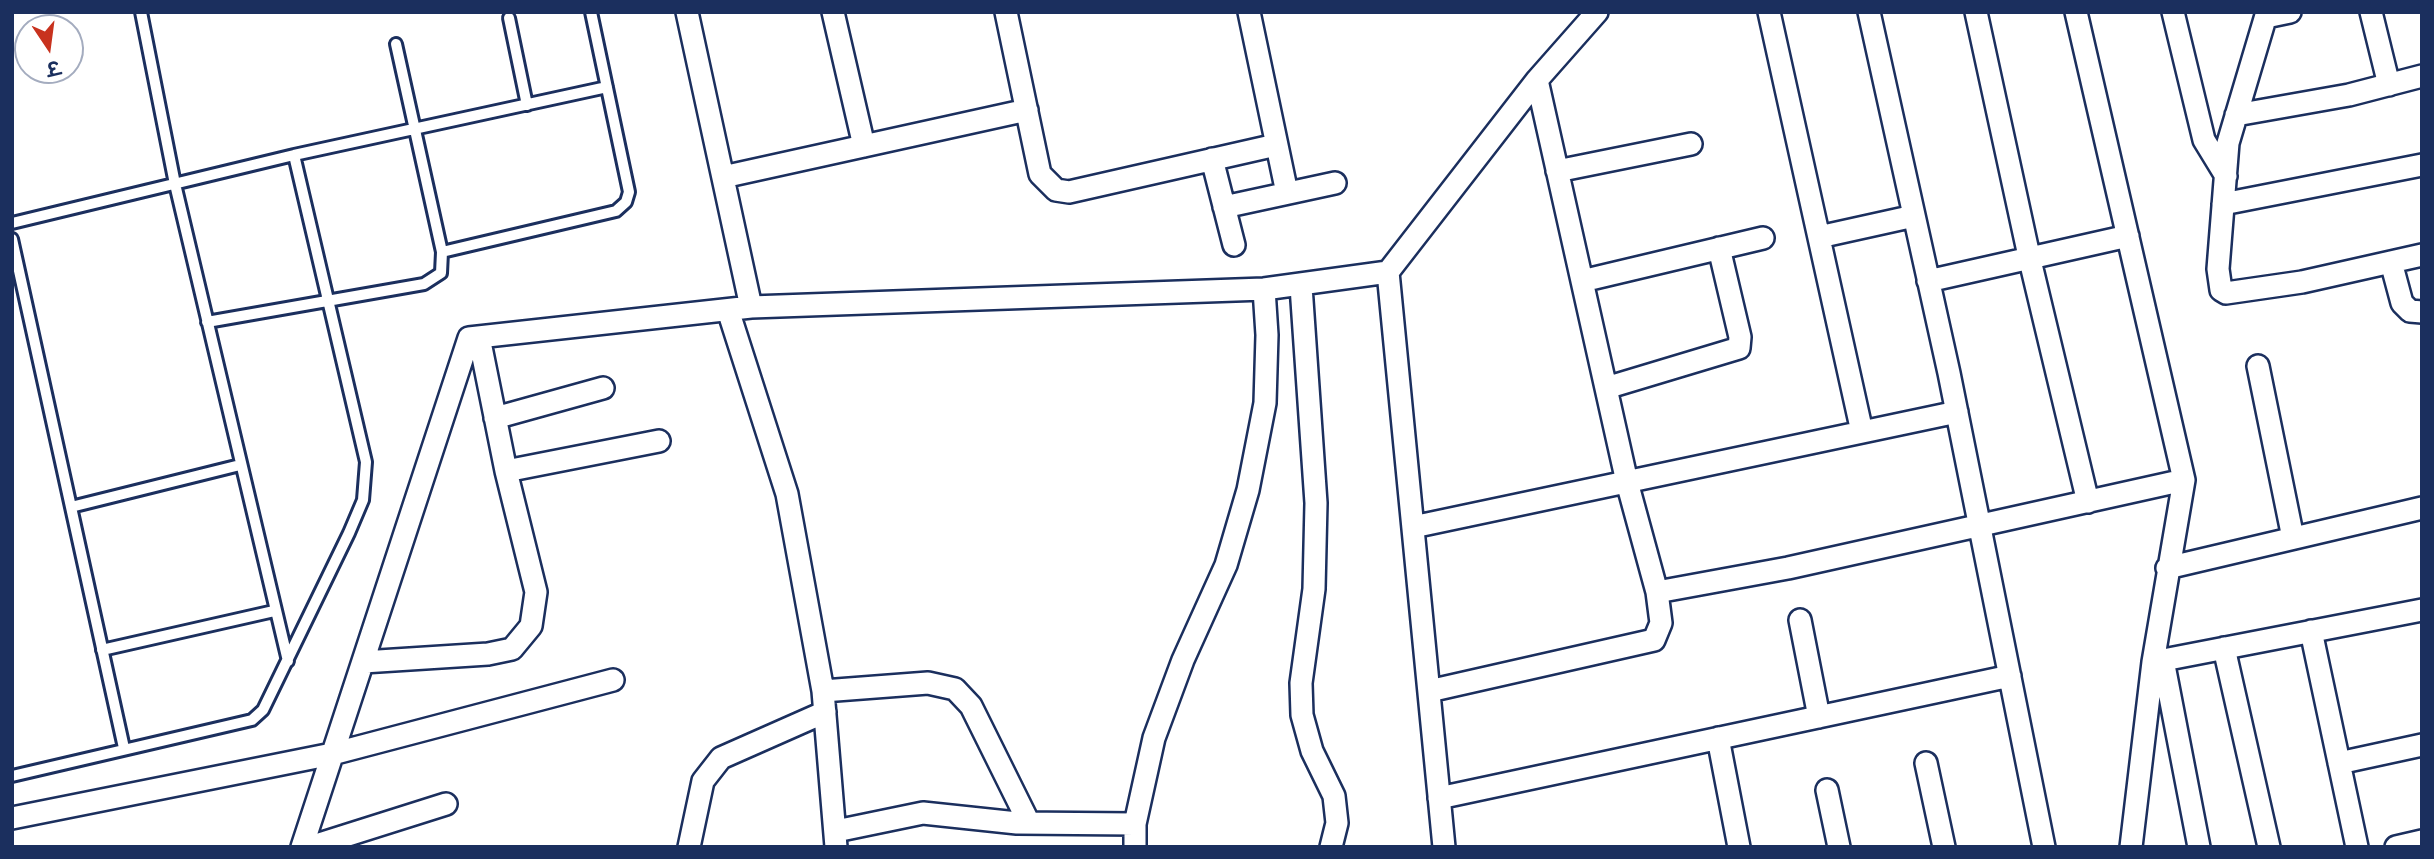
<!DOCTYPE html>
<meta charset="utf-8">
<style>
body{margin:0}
#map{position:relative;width:2434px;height:859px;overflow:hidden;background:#fff;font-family:Caveat,"Playpen Sans Deva",sans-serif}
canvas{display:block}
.frame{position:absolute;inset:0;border:14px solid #1b2f5e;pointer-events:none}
.north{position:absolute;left:14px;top:14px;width:70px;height:70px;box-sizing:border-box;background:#fff;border:2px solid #a4acbf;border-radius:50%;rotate:167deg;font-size:19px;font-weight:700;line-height:28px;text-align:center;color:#1b2f5e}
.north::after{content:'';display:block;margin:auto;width:24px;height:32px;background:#c8321e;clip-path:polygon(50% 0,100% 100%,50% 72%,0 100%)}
</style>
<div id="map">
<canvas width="2434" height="859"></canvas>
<div class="frame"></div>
<div class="north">उ</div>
</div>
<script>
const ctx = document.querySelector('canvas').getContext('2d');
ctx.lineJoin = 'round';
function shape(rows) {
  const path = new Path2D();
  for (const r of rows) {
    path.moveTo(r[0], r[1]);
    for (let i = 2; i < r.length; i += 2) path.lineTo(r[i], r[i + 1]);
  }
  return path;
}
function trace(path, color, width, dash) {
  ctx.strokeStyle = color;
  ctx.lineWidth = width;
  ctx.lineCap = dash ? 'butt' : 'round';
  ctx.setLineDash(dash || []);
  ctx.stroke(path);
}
const service = shape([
 [141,12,175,184,288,661],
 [509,18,527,105],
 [396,44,442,252],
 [12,223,294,155,607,87],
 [12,239,124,748],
 [207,322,424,284,441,273,442,252,616,211,626,202,629,192,591,12],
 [71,507,240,465],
 [102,650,274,611],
 [12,776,252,720,263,710,349,533,363,500,366,462,294,155]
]);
const minor = shape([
 [687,12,751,307],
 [833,12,864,146],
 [1006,12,1040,174,1056,190,1069,192,1276,145],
 [1249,12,1287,193],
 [1769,12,1862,432],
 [1869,12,1949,373,2044,847],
 [1976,12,2029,256,2088,502],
 [2076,12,2184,480,2153,662,2131,847],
 [2173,12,2204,140,2226,176],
 [2267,12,2228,143,2218,269,2221,290,2226,293,2302,282,2422,255],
 [2371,12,2389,85],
 [2266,17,2290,12],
 [1537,80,1627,482,1657,592,1788,568,2184,480],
 [2236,115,2349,95,2422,76],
 [1212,159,1234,245],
 [1557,171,1691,144],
 [723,177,1027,110],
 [2223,204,2422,165],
 [1224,207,1335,183],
 [1819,237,1914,216],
 [2391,262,2402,303,2410,311,2422,312],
 [1388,272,1444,847],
 [1582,281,1763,238],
 [1928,281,2128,236],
 [1301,286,1316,503,1314,589,1301,683,1302,715,1312,751,1334,796,1337,823,1331,847],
 [728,310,787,494,823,691,836,847],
 [2258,366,2293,538],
 [1606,388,1739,348,1740,337,1719,248],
 [495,418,603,388],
 [506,471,659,441],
 [1413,527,1957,412],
 [2167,568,2422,508],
 [1800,620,1819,717],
 [2311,631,2357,847],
 [2224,648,2269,847],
 [2163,660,2199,847],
 [363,662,488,654,512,649,531,626,536,592,506,471,479,337],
 [2153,662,2422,610],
 [823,691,928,683,955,689,971,706,1029,823],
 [1429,691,1654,640,1661,623,1657,592],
 [1718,738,1739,847],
 [1926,763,1944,847],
 [2339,763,2422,745],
 [1827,790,1839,847],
 [1439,798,2010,676],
 [12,818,332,754,613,680],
 [836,831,923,813,1017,823,1135,824],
 [302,847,469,338,751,307,1264,289,1388,272,1537,80,1597,12],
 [310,847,446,804],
 [689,847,703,781,721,758,825,712],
 [1135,847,1135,824,1154,738,1183,660,1226,565,1248,490,1265,403,1267,335,1264,289],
 [2396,847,2422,841]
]);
trace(service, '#1b2f5e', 16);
trace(minor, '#1b2f5e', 26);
trace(service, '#fff', 10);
trace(minor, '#fff', 21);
</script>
